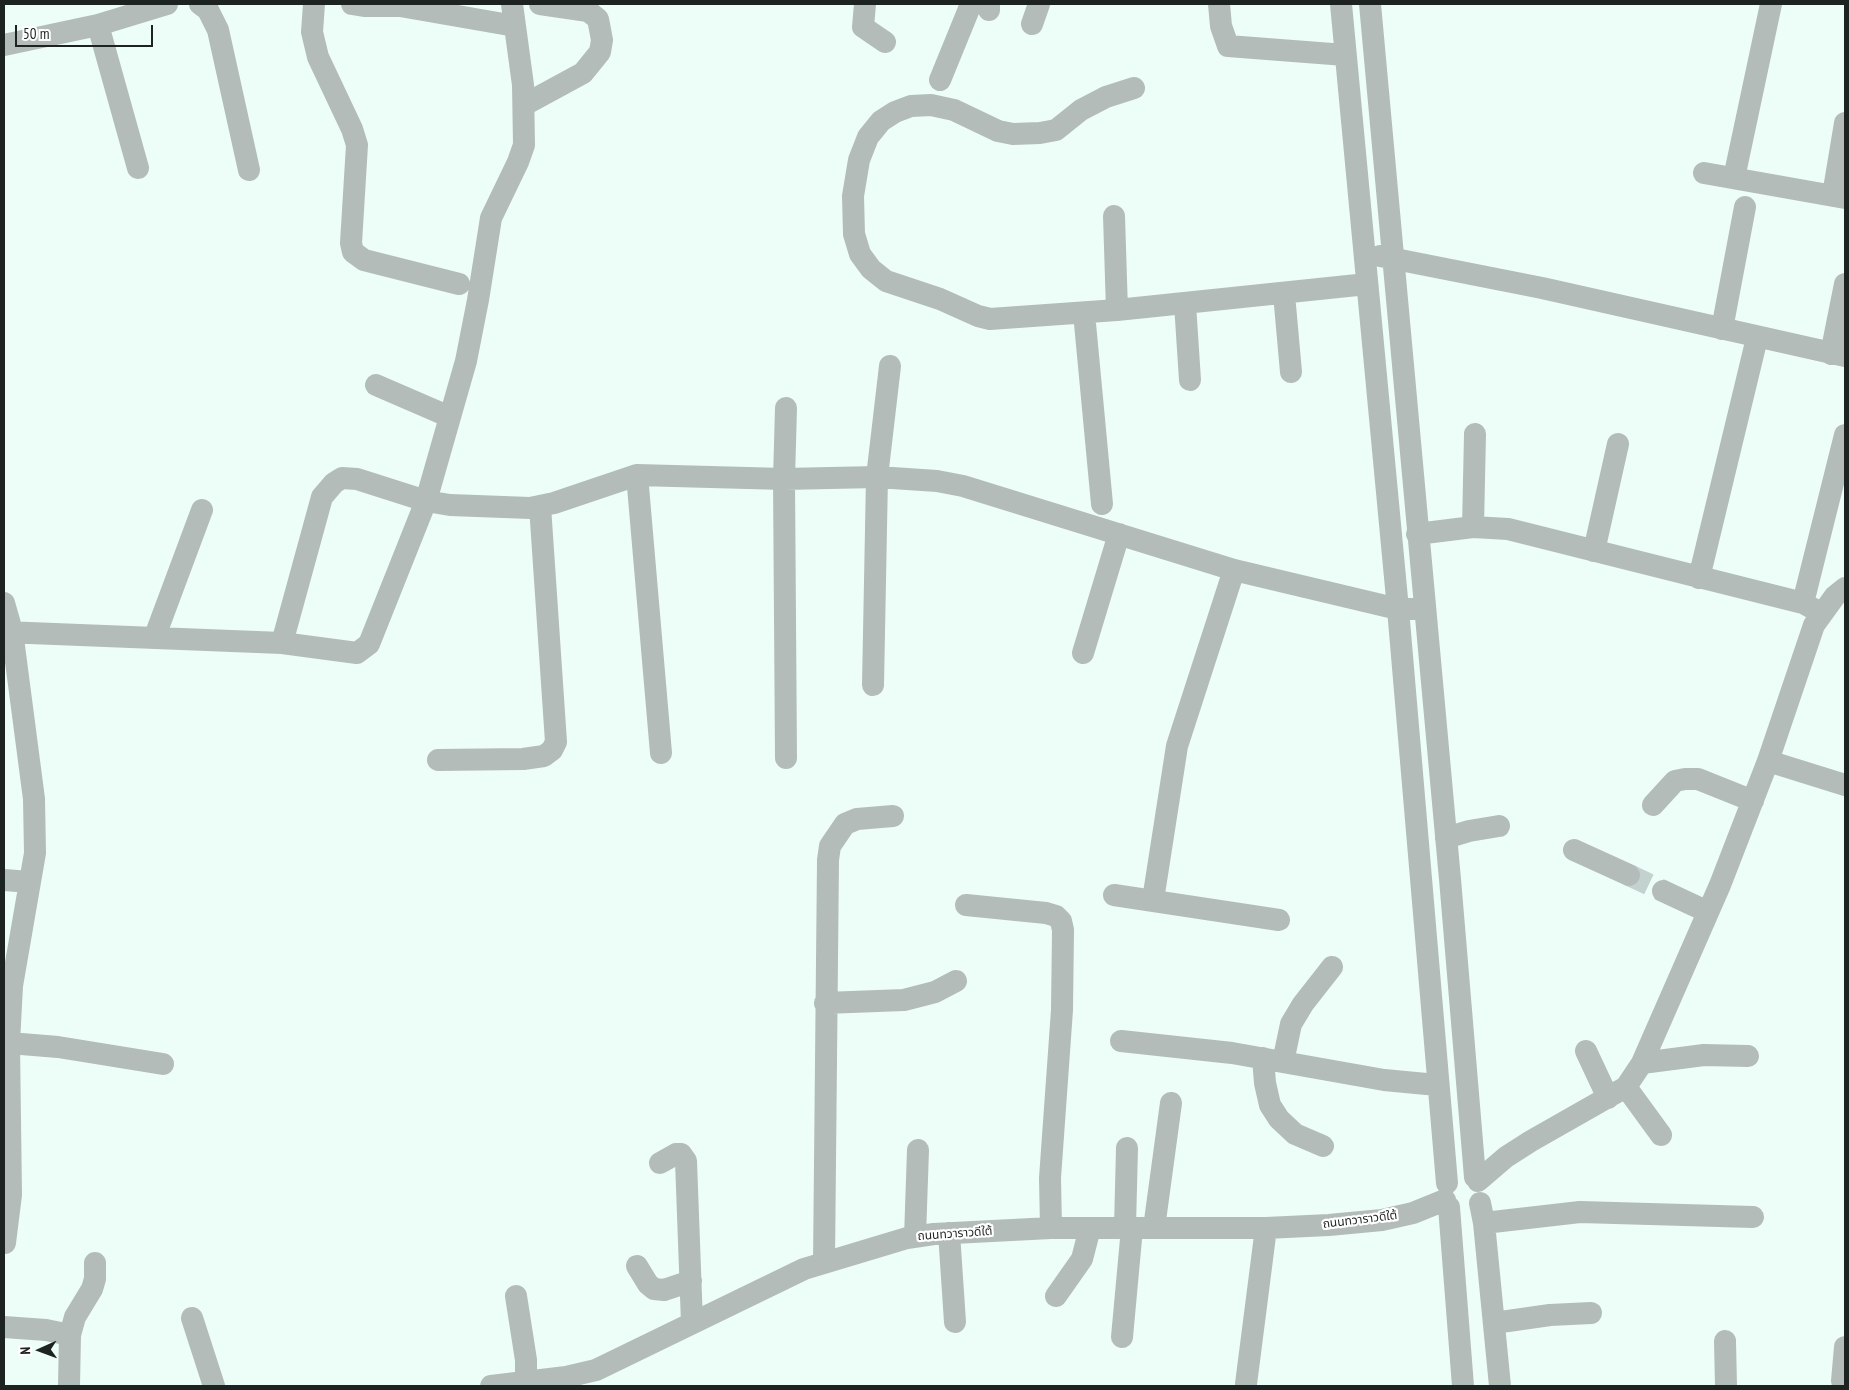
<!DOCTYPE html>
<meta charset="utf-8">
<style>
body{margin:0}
#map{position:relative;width:1849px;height:1390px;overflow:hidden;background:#edfef9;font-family:"PT Sans Narrow",sans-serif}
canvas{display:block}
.frame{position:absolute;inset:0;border:5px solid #1d2321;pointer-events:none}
.north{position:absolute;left:15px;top:1325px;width:50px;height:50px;-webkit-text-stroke:4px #fff;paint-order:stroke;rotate:268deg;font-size:14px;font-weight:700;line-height:20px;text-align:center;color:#1d2321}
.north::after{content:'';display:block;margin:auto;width:18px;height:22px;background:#1d2321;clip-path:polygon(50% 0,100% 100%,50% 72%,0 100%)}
.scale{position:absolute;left:15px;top:25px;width:138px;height:22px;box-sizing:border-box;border:2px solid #1d2321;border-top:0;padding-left:6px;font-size:15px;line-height:18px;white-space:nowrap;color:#1d2321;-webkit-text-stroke:4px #fff;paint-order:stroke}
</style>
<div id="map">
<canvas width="1849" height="1390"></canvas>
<div class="frame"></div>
<div class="north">N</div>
<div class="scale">50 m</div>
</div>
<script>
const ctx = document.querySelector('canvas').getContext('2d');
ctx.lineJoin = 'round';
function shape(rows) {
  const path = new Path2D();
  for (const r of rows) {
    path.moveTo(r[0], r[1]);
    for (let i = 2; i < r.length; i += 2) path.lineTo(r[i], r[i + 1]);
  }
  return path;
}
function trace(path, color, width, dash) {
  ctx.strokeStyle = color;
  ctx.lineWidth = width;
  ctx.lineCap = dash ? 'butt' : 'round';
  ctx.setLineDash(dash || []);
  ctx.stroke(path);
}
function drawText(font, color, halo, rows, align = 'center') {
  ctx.font = font + ' "PT Sans Narrow","Noto Sans Thai",sans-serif';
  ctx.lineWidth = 4.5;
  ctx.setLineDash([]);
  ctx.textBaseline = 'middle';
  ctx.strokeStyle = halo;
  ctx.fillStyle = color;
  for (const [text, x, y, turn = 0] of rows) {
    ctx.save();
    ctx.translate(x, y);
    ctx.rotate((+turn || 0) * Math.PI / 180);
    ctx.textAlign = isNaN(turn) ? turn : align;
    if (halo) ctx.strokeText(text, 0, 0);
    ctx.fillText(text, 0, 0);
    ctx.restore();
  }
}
const minorTunnel = shape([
 [1629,875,1663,891]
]);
const minor = shape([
 [200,4,208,10,218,30,249,170],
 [314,4,312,32,318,57,352,129,357,145,351,243,353,252,364,260,459,284],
 [352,4,364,6,400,6,515,26],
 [865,4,863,27,885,42],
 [1219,4,1221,26,1228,46,1345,55],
 [1341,4,1398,609,1447,1183],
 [1370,4,1450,879,1475,1177],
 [989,10,989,4],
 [1032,24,1039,4],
 [98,25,138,168],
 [4,45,98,25,167,4],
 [940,80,971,4],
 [1134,88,1106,97,1081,110,1056,130,1040,133,1013,134,998,131,954,110,931,105,911,106,895,112,881,121,868,137,859,160,853,196,854,234,860,254,871,269,886,281,940,299,978,316,990,319,1117,310,1367,284],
 [524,105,583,73,600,52,602,40,598,19,588,11,540,4],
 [1704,173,1845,198],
 [1734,178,1771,4],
 [1833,195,1845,123],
 [1114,216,1117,310],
 [1380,256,1542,288,1845,356],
 [1284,294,1291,372],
 [1185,304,1190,380],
 [1084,313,1102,504],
 [1722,329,1745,207],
 [1831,354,1845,284],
 [376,385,450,417],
 [786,408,784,479,786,758],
 [637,475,661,753],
 [1473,527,1475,434],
 [1417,534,1473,527,1508,529,1803,603,1821,613],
 [1594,551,1618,444],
 [1699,578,1757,338],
 [4,603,12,631,34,799,35,853,12,986,9,1043,11,1195,5,1243],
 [1803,603,1845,435],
 [4,632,282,643,357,653,369,644,426,501,466,361,478,300,491,218,518,162,524,145,523,85,512,4],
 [155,636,202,510],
 [282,643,322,497,334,483,342,478,357,479,426,501,450,505,530,508,554,503,637,475,784,479,877,477,937,481,963,486,1234,570,1398,609,1424,609],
 [1083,653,1119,534],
 [873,685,877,477,890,366],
 [438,760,523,759,544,756,552,750,556,742,540,506],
 [1768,761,1845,785],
 [1653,805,1675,781,1685,779,1698,779,1753,801],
 [1446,838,1469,831,1499,826],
 [1574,850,1629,875],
 [4,880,30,882],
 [1663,891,1708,912],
 [1114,895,1279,920],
 [1153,900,1177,746,1234,570],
 [966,905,1046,913,1056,916,1061,921,1063,930,1062,1010,1050,1178,1051,1228],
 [825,1003,904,1000,935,992,956,981],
 [1121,1041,1232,1053,1384,1080,1437,1085],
 [9,1043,58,1047,163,1064],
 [1586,1051,1608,1098],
 [1263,1058,1265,1083,1270,1105,1279,1119,1295,1134,1323,1146],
 [1283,1062,1291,1024,1303,1004,1332,967],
 [1642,1063,1704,1055,1748,1056],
 [1626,1087,1661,1135],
 [660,1163,676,1154,681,1154,686,1161,692,1323],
 [1478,1181,1506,1157,1531,1141,1626,1087,1642,1063,1720,885,1768,761,1814,625,1835,596,1845,588],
 [1480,1203,1484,1223,1500,1386],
 [1449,1207,1463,1386],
 [1484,1223,1580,1212,1753,1217],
 [1125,1227,1127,1148],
 [1154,1228,1171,1103],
 [949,1233,955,1322],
 [915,1237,918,1150],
 [824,1263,828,860,830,846,845,824,857,819,893,816],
 [637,1266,648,1284,654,1289,664,1290,691,1281],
 [516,1296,526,1360,526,1382],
 [1056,1296,1082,1259,1090,1228],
 [192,1318,214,1386],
 [1494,1323,1550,1315,1591,1313],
 [4,1327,46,1330,70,1335],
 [1122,1337,1132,1228],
 [1725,1341,1726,1386],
 [1842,1381,1845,1347],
 [1246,1384,1266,1228],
 [69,1386,70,1335,75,1317,92,1289,95,1279,95,1263],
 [491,1386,566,1377,596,1370,804,1269,907,1238,934,1234,1051,1228,1266,1228,1329,1225,1382,1220,1413,1213,1445,1200]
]);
const streetNames = [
 ["ถนนทวาราวดีใต้",1360,1220,-7],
 ["ถนนทวาราวดีใต้",955,1234,-4]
];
trace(minorTunnel, '#c3d2ce', 22, [22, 11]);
trace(minor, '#b4bcb9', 22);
drawText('12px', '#1d2321', '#fff', streetNames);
</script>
